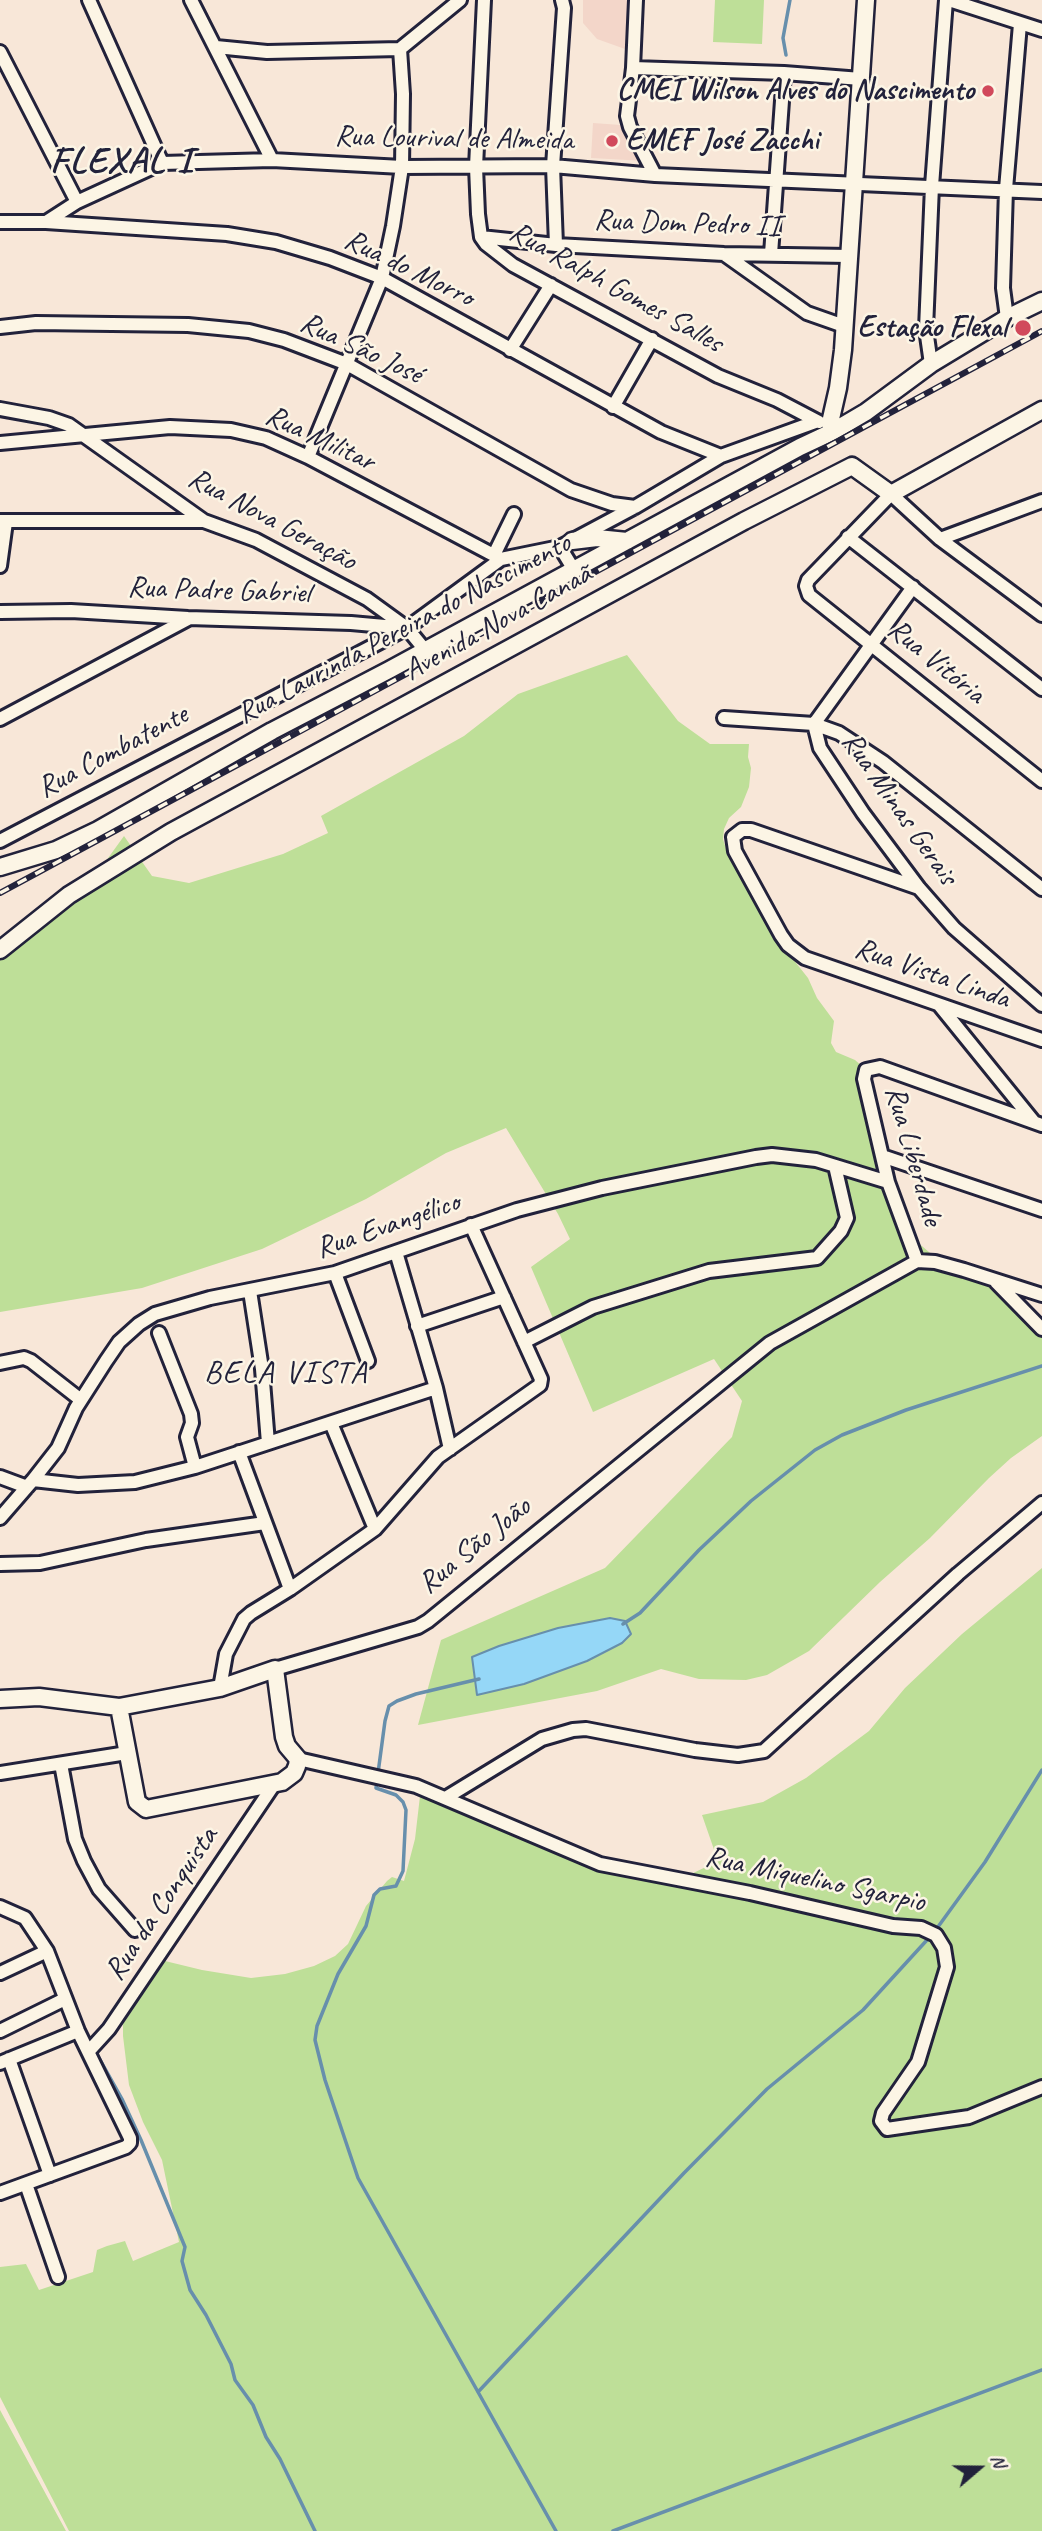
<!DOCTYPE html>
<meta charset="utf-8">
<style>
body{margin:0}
#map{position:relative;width:1042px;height:2531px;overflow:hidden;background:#f8e7d8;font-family:Caveat,sans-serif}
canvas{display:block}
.north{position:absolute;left:944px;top:2433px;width:70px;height:70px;-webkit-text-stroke:5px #fcf5e5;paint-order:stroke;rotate:70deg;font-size:19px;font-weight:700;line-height:28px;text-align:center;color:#22223b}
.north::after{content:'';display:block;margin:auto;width:24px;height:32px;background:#22223b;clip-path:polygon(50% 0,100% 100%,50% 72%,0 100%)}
</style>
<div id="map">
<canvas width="1042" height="2531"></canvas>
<div class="north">N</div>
</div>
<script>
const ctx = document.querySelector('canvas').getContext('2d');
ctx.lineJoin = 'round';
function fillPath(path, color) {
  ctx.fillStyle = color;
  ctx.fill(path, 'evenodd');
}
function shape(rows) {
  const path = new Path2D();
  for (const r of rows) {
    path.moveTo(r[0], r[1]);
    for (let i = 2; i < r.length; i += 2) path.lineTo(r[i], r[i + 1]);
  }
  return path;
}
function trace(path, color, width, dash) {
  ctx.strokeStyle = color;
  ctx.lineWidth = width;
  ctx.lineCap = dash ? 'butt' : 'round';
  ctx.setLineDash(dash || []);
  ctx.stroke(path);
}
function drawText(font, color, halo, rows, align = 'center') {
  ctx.font = font + ' Caveat,sans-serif';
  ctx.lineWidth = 5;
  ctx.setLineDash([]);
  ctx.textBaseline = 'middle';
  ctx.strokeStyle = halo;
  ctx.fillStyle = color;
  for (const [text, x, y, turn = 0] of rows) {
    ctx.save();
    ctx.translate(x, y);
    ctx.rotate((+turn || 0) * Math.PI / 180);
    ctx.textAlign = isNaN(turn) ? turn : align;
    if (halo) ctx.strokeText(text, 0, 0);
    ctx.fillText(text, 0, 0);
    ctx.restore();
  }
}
const built = shape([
 [583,0,628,0,625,49,597,39,583,23],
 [593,123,621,125,645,161,591,158]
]);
const green = shape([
 [715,0,764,0,762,44,713,42],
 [627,655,678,721,710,744,749,744,748,757,751,768,749,787,741,807,729,818,724,829,723,839,726,849,781,944,808,978,817,998,834,1021,831,1043,836,1052,855,1060,871,1074,878,1114,908,1229,916,1241,936,1258,993,1283,1042,1323,1042,1436,1011,1458,989,1478,930,1538,880,1582,809,1651,767,1675,746,1680,699,1679,661,1669,597,1691,418,1725,441,1640,605,1568,732,1437,742,1401,714,1359,593,1412,531,1267,570,1239,558,1214,506,1128,446,1153,366,1199,262,1249,142,1288,0,1312,0,956,85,890,124,836,152,876,189,883,283,854,328,833,321,816,464,736,518,694],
 [622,1643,587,1661,524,1684,477,1695],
 [1042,1568,1042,2531,69,2531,0,2397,0,2267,26,2264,39,2290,93,2272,97,2250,107,2246,125,2241,133,2261,179,2242,162,2160,143,2122,129,2085,123,2036,123,2024,165,1961,202,1970,251,1978,285,1974,314,1966,335,1956,348,1944,366,1906,387,1881,392,1877,404,1881,415,1839,420,1796,663,1882,681,1879,718,1861,702,1815,763,1802,806,1778,869,1731,905,1688,962,1634],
 [0,2410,66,2531,0,2531]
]);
const water = shape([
 [610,1618,625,1621,631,1634,622,1643,587,1661,524,1684,477,1695,472,1657,499,1646,558,1628,610,1618]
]);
const stream = shape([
 [786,55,783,38,790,0],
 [623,1624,640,1613,699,1550,751,1501,815,1450,842,1435,906,1410,1042,1366],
 [479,1679,416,1694,397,1701,389,1706,385,1721,376,1788,396,1795,403,1802,406,1810,403,1871,396,1886,380,1889,374,1895,366,1926,338,1974,317,2026,315,2040,325,2080,358,2178,556,2531],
 [935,1931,985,1862,1042,1770],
 [94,2049,122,2099,141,2140,185,2247,182,2261,190,2290,206,2315,231,2364,235,2380,253,2405,266,2437,280,2459,315,2531],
 [478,2392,684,2173,767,2089,863,2010,927,1940],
 [613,2531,1042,2370]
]);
const street = shape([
 [89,0,162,163],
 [191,0,272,160],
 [484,0,476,167,478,214,481,237,486,244,513,265,718,376,777,400,819,422],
 [636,0,633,68,627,116,630,127,655,175],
 [949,0,1042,30],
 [216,47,267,52,400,49],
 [400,49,460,0],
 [0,52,77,202],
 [633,68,784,73,861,79],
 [0,222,46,222,227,234,276,242,330,258,382,278,661,432,721,456],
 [46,222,77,202,162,163,272,160,402,167,553,166,655,175,1042,192],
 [481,237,556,245,724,254,849,256],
 [556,245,553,166,564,8,562,0],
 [724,254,807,313,844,326],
 [771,254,784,73],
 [1007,318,1003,288,1006,189,1020,24],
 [0,327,36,323,188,325,249,331,284,340,347,364,571,490,612,504,635,507],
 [510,350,551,285],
 [931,364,926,329,932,186,946,0],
 [613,407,652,339],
 [0,409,49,418,69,425,204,521,256,540,367,599,407,628],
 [0,443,170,427,231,430,266,438,308,457,501,559,560,547,635,507,721,456,815,422],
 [308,457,382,278,393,226,402,167,403,94,400,49],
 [0,521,204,521],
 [848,537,1042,689],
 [940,539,1042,501],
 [560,547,574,570],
 [494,555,514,514],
 [0,566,6,522],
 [913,587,814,724,820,748,863,813,919,888,954,928,1042,1005],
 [0,612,71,611,188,618,351,623,407,628,425,650],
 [1042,615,940,539,891,494,808,580,806,586,809,595,1042,781],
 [724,718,814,724,839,733,883,762,1042,889],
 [0,719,188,619],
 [0,841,407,628,501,559],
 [919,888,751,830,742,830,733,837,735,851,781,935,788,945,805,958,1042,1040],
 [940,1006,1034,1122],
 [882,1156,1042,1210],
 [396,1252,436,1388,450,1449],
 [917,1261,888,1182,864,1079,866,1070,880,1067,1042,1125],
 [917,1261,935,1262,964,1270,1042,1295],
 [335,1273,368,1361],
 [996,1282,1042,1329],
 [250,1291,262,1369,268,1443],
 [417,1326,504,1297],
 [159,1333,191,1414,192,1423,187,1437,195,1467],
 [524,1342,593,1307,709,1271,817,1258,841,1231,847,1218,835,1166],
 [0,1363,24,1358,31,1361,81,1400],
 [331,1423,375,1529],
 [239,1452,290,1589],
 [0,1477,27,1487],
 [33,1480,78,1485,135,1482,195,1467,436,1388],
 [0,1518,33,1480,58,1448,76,1408,106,1361,119,1342,139,1324,155,1314,210,1298,335,1273,517,1210,602,1188,756,1157,772,1155,816,1160,888,1182],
 [0,1564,40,1563,146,1540,265,1523],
 [275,1669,418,1627,428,1621,770,1343,917,1261],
 [220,1688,226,1654,244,1619,251,1613,290,1589,375,1529,438,1457,540,1385,541,1379,471,1225],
 [298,1759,416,1786,600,1864,750,1893,893,1926,921,1928,936,1935,944,1948,947,1967,918,2062,883,2113,881,2121,887,2129,969,2117,1042,2087],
 [61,1764,75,1839,84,1861,99,1889,135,1930],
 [0,1773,127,1753],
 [447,1797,542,1739,573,1730,586,1729,695,1750,738,1755,764,1751,958,1574,1042,1503],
 [0,1907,25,1918,47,1951,78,2031,130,2138,130,2143,126,2147,0,2193],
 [0,1973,47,1951],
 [0,2031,65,1999],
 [89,2051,109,2029,275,1783],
 [9,2059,50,2175],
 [0,2063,78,2031],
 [26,2184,58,2277]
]);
const secondary = shape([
 [832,432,830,423,838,388,843,350,866,0],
 [572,541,597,538,627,541],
 [0,867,56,850,98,830,272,731,389,670,800,447,832,432,866,412,931,364,1007,318,1042,301],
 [0,950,69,895,171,832,744,521,852,466,891,494,1042,410],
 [0,1699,39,1697,119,1707,220,1688,275,1669,284,1737,287,1746,298,1759,297,1766,294,1773,282,1782,146,1809,137,1802,119,1707]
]);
const rail = shape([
 [0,893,1042,331]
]);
const markers = [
 [988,91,7,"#d1495b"],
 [612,141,7,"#d1495b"],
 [1023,328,9,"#d1495b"]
];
const poiNames = [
 ["CMEI Wilson Alves do Nascimento",974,91],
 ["EMEF José Zacchi",626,141,"left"],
 ["Estação Flexal",1007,328]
];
const streetNames = [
 ["Rua Lourival de Almeida",454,139,1],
 ["Rua Dom Pedro II",687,224,2],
 ["Rua do Morro",409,269,26],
 ["Rua Ralph Gomes Salles",616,288,29],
 ["Rua São José",361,349,25],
 ["Rua Militar",320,439,25],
 ["Rua Nova Geração",272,520,28],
 ["Rua Padre Gabriel",219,591,2],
 ["Avenida Nova Canaã",498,623,-29],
 ["Rua Laurinda Pereira do Nascimento",404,629,-28],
 ["Rua Vitória",936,662,39],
 ["Rua Combatente",113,752,-28],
 ["Rua Minas Gerais",899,809,55],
 ["Rua Vista Linda",932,974,19],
 ["Rua Liberdade",913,1156,74],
 ["Rua Evangélico",388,1226,-19],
 ["Rua São João",475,1546,-39],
 ["Rua Miquelino Sgarpio",815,1880,12],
 ["Rua da Conquista",162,1904,-56]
];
const neighbourhoodNames = [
 ["BELA VISTA",286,1374]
];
const districtNames = [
 ["FLEXAL I",122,162]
];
fillPath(built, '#f3d6c9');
fillPath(green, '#bedf98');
fillPath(water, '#95d7f7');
trace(water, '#678fac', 2);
trace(stream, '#678fac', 3.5);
trace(street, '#22223b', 18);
trace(secondary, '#22223b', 21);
trace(street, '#fcf5e5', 12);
trace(secondary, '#fcf5e5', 16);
trace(rail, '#22223b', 6);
trace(rail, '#fcf5e5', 3.5, [10]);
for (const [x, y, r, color] of markers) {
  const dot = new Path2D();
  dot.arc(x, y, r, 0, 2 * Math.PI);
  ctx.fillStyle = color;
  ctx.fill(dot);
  trace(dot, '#fcf5e5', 2.5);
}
drawText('bold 30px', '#22223b', '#fcf5e5', poiNames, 'right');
drawText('30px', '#22223b', '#fcf5e5', streetNames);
ctx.letterSpacing = '2px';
drawText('32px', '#22223b', '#fcf5e5', neighbourhoodNames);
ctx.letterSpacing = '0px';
ctx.letterSpacing = '2px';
drawText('bold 37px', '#22223b', '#fcf5e5', districtNames);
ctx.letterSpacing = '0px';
</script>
